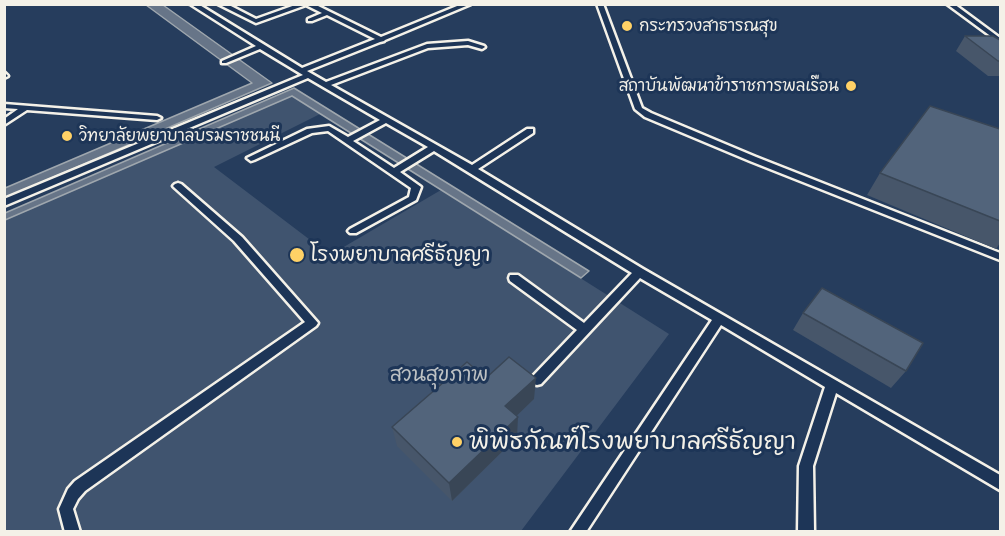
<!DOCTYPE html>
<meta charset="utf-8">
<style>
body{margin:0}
#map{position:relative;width:1005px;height:536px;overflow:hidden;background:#263d5d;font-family:"Comic Neue",sans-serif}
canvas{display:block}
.frame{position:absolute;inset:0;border:6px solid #f4f1e8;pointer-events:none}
</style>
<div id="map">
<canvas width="1005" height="536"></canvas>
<div class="frame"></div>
</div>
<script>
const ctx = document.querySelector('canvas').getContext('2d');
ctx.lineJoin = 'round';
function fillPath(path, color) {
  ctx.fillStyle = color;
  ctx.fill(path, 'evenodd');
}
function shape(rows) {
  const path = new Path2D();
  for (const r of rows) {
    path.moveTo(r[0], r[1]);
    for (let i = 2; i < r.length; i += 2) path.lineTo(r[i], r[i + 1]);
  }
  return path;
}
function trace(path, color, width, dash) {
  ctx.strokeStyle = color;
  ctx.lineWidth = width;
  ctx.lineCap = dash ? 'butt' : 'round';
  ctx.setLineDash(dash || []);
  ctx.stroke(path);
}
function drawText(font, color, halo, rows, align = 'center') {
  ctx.font = font + ' "Comic Neue","Playpen Sans Thai",sans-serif';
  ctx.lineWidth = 6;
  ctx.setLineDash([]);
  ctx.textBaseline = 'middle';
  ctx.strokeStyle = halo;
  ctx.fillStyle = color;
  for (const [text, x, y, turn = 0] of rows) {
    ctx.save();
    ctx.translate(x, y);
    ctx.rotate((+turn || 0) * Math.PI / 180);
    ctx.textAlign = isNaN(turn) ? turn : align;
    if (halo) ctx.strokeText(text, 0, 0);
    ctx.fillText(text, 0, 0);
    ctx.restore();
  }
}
const green = shape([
 [292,96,320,114,214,167,330,255,441,190,669,334,521,531,5,531,5,220]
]);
const water = shape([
 [146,5,163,5,272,83,5,198,5,188,252,83,146,5],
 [294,88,589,271,581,278,292,96,5,220,5,213,294,88]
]);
const service = shape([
 [190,4,198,4,302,68,375,39,327,15,312,21,308,21,308,19,322,13,306,5,256,23,218,4,227,4,256,19,298,4,314,4,381,37,462,4,471,4,385,40,384,41,380,42,307,71,326,82,427,44,468,41,484,46,485,47,482,49,468,45,428,48,331,85,472,165,527,129,533,129,533,133,478,169,643,269,1000,475,1000,490,836,393,813,466,814,532,798,532,799,466,825,387,721,325,586,532,570,532,712,320,640,278,541,384,537,385,533,384,531,380,533,376,577,330,510,281,509,278,510,275,518,275,584,323,632,273,434,151,400,172,421,187,416,200,356,233,350,233,348,231,350,229,409,197,411,188,328,131,312,133,254,160,251,161,247,158,307,129,329,126,348,137,380,120,308,78,4,206,4,199,303,75,260,49,226,63,222,63,222,61,256,46,190,4],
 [386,123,428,147,394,168,353,141,386,123],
 [597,4,603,4,642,108,651,113,756,157,1000,253,1000,260,750,161,645,117,635,109,597,4],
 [947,4,954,4,1000,38,1000,43,947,4],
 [4,72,8,76,4,78,4,72],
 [4,104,157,116,161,118,157,120,27,110,4,125,4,119,18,109,4,108,4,104],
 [178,183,181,184,242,237,318,323,316,326,85,491,78,499,73,509,80,532,65,532,59,509,68,489,75,481,305,322,234,241,175,188,173,186,175,184,178,183]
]);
const wall = shape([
 [965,36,1000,40,1000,76,988,76,956,51],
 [1000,129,1000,243,996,249,867,195,880,173],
 [803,313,906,371,891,388,793,330],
 [486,378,534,399,516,416,517,437,452,501,397,446,392,427]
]);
const shadedWall = shape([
 [536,378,534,399,505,427,505,406],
 [518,417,517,437,452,501,449,483]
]);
const building = shape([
 [965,36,993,36,1000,40,1000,61,998,61,965,36],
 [930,106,1000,129,1000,221,880,173,930,106],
 [822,288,923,343,906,371,803,313,822,288],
 [509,357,536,378,505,406,518,417,449,483,392,427,467,362,486,378,509,357]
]);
const markers = [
 [627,26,6,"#ffd166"],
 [851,86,6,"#ffd166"],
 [67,136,6,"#ffd166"],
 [297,255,8,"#ffd166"],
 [457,442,6,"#ffd166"]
];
const farPoinames = [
 ["กระทรวงสาธารณสุข",639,26],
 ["สถาบันพัฒนาข้าราชการพลเรือน",839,86,"right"],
 ["วิทยาลัยพยาบาลบรมราชชนนี",79,136]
];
const poiNames = [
 ["โรงพยาบาลศรีธัญญา",310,255]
];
const parkNames = [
 ["สวนสุขภาพ",439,375]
];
const nearPoinames = [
 ["พิพิธภัณฑ์โรงพยาบาลศรีธัญญา",469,442]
];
fillPath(green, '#40546f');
fillPath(water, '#677588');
trace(water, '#9fa7ae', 1.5);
trace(service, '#f4f1e8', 5);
fillPath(service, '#1d3557');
fillPath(wall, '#47566a');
fillPath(shadedWall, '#394656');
fillPath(building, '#52647b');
trace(building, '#394656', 1.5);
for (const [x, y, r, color] of markers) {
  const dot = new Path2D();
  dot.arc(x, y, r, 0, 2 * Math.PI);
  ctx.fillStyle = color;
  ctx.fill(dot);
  trace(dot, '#1d3557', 2);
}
drawText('16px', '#f4f1e8', '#1d3557', farPoinames, 'left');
drawText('20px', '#f4f1e8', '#1d3557', poiNames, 'left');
drawText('20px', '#bec2c4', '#1d3557', parkNames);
drawText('24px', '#f4f1e8', '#1d3557', nearPoinames, 'left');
</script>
